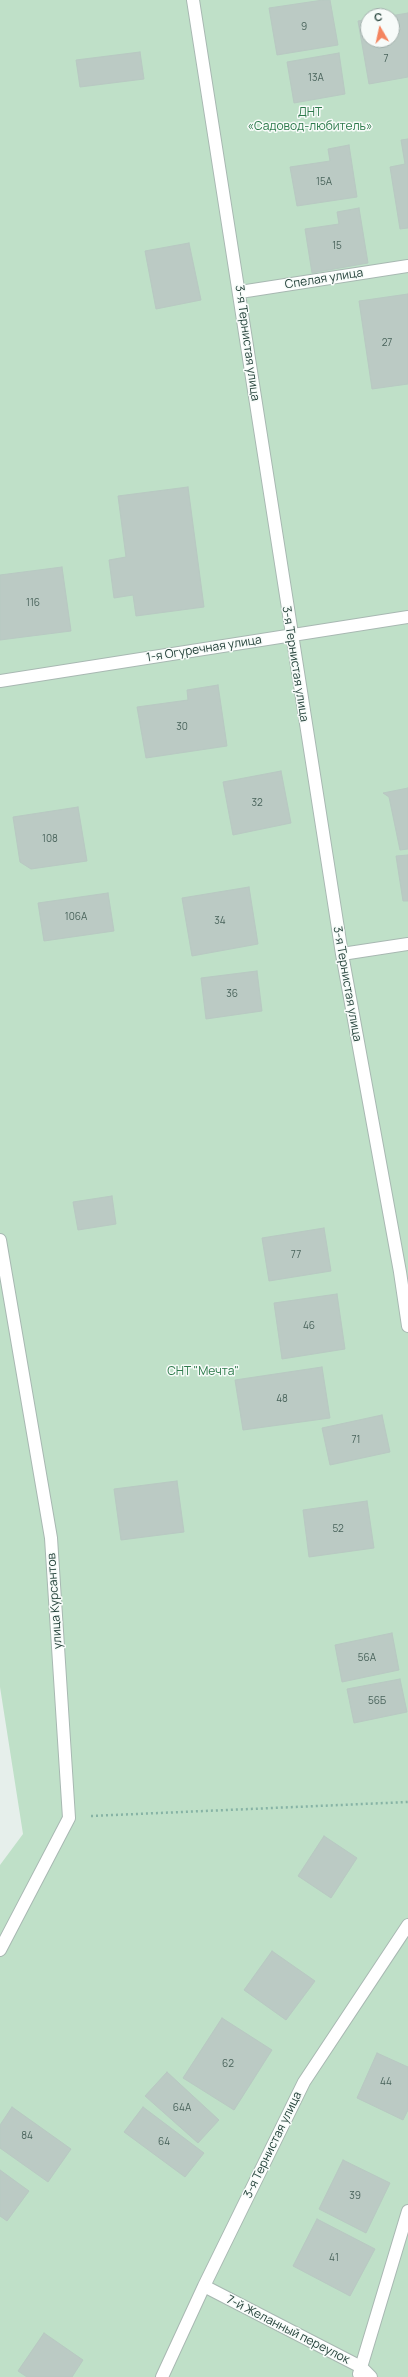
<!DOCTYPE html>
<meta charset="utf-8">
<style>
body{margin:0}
#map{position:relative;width:408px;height:2377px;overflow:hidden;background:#e6efeb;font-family:Manrope,sans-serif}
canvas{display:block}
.north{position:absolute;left:360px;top:8px;width:40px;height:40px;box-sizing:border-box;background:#f7fbf9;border:1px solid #a3b1ad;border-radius:50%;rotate:351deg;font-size:11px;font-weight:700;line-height:16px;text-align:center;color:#24423a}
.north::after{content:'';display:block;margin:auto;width:14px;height:18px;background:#f4845f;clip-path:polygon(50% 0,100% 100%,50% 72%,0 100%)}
</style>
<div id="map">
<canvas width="408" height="2377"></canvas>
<div class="north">С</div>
</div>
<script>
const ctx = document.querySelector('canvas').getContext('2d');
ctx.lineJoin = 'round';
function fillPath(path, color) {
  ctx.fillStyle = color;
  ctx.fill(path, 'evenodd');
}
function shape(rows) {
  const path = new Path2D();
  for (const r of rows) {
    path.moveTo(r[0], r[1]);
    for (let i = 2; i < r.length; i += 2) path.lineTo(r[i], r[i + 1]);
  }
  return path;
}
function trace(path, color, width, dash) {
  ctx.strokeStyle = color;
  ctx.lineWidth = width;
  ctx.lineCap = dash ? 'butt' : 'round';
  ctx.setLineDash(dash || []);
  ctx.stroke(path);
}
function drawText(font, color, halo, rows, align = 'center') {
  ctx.font = font + ' Manrope,sans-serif';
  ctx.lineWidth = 3;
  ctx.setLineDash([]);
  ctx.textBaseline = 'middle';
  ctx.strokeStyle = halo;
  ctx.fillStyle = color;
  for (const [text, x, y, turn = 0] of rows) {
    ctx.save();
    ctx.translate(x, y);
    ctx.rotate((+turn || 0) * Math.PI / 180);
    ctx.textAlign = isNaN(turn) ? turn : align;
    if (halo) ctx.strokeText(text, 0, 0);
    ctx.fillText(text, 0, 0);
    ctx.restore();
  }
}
const green = shape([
 [0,0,408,0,408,2377,0,2377,0,1865,23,1834,0,1687],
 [368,16,392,16,392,40,368,40]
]);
const building = shape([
 [323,0,330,0,338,45,277,55,269,8,323,0],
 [408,13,408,77,369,84,358,21,368,19,368,40,392,40,392,16,390,16,408,13],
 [140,52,144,79,80,87,76,60,140,52],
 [339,53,345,94,294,103,287,62,339,53],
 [408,139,408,228,400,229,390,167,405,164,401,140,408,139],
 [349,145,357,197,297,206,290,167,330,161,328,149,349,145],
 [359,208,368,263,312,273,305,229,339,224,337,212,359,208],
 [189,243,201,300,156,309,145,251,189,243],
 [408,294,408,384,372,389,359,301,408,294],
 [188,487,204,607,136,616,133,595,114,598,109,560,126,557,118,496,188,487],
 [62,567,71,631,0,640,0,575,62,567],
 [218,685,227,746,146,758,137,707,188,700,187,690,218,685],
 [281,771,291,823,233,835,223,782,281,771],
 [408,788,408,849,400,850,389,797,383,793,408,788],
 [78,807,87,861,31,869,20,862,13,817,78,807],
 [408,855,408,901,403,901,396,856,408,855],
 [249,887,258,944,192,956,182,898,249,887],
 [108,893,114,931,44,941,38,903,108,893],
 [257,971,262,1011,206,1019,201,978,257,971],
 [112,1196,116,1224,78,1230,73,1202,112,1196],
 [324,1228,331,1271,269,1281,262,1238,324,1228],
 [337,1294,345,1349,282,1359,274,1303,337,1294],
 [322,1367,330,1418,243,1430,235,1380,322,1367],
 [382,1415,390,1452,330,1465,322,1428,382,1415],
 [177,1481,184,1532,121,1540,114,1489,177,1481],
 [367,1501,374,1548,309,1557,303,1510,367,1501],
 [392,1633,399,1670,342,1682,335,1645,392,1633],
 [400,1679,407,1712,354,1723,347,1689,400,1679],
 [324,1836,357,1858,331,1898,298,1876,324,1836],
 [272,1951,315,1981,286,2020,244,1990,272,1951],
 [222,2018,272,2050,234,2110,183,2078,222,2018],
 [377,2053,408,2067,408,2110,403,2120,357,2098,377,2053],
 [167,2072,219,2120,198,2143,145,2096,167,2072],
 [12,2107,71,2149,48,2182,0,2148,0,2125,12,2107],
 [143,2107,204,2153,185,2177,124,2132,143,2107],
 [343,2160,390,2183,366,2233,319,2209,343,2160],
 [0,2170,29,2191,7,2221,0,2216,0,2170],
 [317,2219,375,2249,350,2296,293,2266,317,2219],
 [44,2333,83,2360,72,2377,27,2377,18,2371,44,2333]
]);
const path = shape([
 [91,1816,408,1802]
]);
const minor = shape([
 [193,0,342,954,400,1272,408,1326],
 [240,292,408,266],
 [0,681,408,617],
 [342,954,408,944],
 [0,1240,51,1538,69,1818,0,1950],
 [204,2286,361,2367,371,2377],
 [359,2374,408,2211],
 [162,2377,204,2286,304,2082,408,1925]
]);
const numberNames = [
 ["9",304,27],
 ["7",386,59],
 ["13А",316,78],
 ["15А",324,182],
 ["15",337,246],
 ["27",387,343],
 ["116",33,603],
 ["30",182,727],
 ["32",257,803],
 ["108",50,839],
 ["106А",76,917],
 ["34",220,921],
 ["36",232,994],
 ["77",296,1255],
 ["46",309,1326],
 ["48",282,1399],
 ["71",356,1440],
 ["52",338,1529],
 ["56А",367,1658],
 ["56Б",377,1701],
 ["62",228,2064],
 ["44",386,2082],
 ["64А",182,2108],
 ["84",27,2136],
 ["64",164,2142],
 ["39",355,2196],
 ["41",334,2258]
];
const parkNames = [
 ["ДНТ",310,113],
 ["«Садовод-любитель»",310,127],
 ["СНТ \"Мечта\"",203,1372]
];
const streetNames = [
 ["Спелая улица",324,279,-9],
 ["3-я Тернистая улица",247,343,82],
 ["1-я Огуречная улица",204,649,-9],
 ["3-я Тернистая улица",295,664,81],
 ["3-я Тернистая улица",347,984,80],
 ["улица Курсантов",55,1601,-94],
 ["3-я Тернистая улица",273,2145,-64],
 ["7-й Желанный переулок",288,2330,27]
];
fillPath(green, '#bfe0c8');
fillPath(building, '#bbcac4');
trace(building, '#b8c9c2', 1);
trace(minor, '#a8b8b2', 14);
trace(path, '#86b3a5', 2.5, [2, 3]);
trace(minor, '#fff', 12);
drawText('10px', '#4a645c', null, numberNames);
drawText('12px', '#2d7a4b', '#f7fbf9', parkNames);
drawText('12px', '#24423a', '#f7fbf9', streetNames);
</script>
